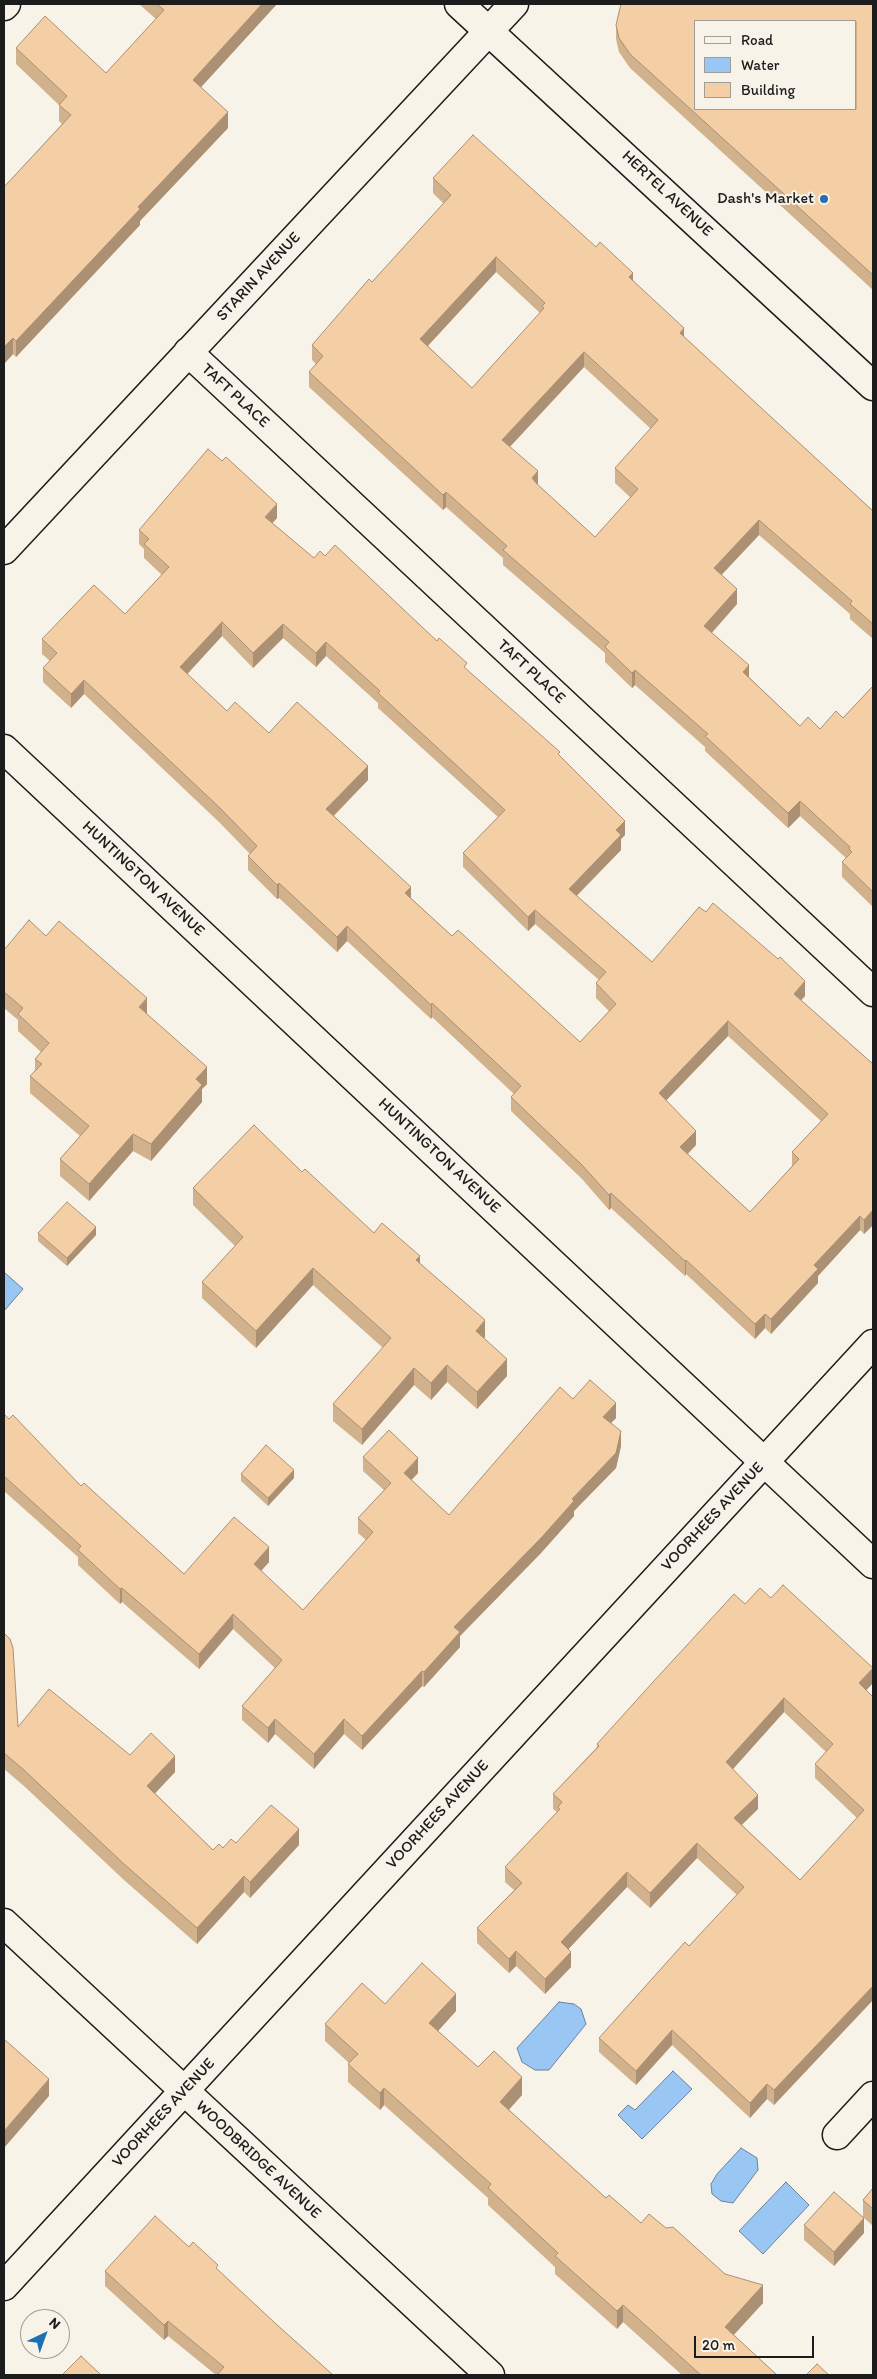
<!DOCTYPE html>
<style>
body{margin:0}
#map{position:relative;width:877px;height:2379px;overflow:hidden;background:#f7f3e8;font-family:Itim,sans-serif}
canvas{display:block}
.frame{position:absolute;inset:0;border:5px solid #1c1c1c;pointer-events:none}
.legend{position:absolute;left:694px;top:20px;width:162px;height:90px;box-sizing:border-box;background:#f7f3e8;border:1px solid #9f9d96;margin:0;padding:6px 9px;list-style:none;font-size:15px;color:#1c1c1c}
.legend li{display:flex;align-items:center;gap:10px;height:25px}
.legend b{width:25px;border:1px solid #9f9d96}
.north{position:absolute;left:20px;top:2309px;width:50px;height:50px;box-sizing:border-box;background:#f7f3e8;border:1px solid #9f9d96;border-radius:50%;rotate:42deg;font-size:14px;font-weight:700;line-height:20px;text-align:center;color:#1c1c1c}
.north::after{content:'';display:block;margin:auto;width:18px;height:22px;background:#1f6fb2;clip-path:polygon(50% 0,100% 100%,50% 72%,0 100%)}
.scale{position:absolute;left:694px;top:2336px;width:120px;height:22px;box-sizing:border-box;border:2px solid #1c1c1c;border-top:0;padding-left:6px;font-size:15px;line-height:18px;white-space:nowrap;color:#1c1c1c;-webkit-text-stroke:4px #f7f3e8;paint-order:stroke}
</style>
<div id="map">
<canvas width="877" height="2379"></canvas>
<div class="frame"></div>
<ul class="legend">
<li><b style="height:6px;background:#f7f3e8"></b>Road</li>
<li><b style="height:14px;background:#9ac6f4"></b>Water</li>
<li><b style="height:14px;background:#f4cea4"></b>Building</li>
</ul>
<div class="north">N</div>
<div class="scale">20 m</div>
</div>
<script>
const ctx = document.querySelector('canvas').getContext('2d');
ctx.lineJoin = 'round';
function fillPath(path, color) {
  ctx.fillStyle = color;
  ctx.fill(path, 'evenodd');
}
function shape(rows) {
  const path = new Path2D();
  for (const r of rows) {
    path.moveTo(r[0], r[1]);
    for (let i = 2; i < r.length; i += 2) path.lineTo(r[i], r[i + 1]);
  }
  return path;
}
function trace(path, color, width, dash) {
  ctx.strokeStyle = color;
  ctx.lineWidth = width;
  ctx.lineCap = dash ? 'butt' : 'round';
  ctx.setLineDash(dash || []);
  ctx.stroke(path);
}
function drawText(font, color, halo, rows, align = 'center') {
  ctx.font = font + ' Itim,sans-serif';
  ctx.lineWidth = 4;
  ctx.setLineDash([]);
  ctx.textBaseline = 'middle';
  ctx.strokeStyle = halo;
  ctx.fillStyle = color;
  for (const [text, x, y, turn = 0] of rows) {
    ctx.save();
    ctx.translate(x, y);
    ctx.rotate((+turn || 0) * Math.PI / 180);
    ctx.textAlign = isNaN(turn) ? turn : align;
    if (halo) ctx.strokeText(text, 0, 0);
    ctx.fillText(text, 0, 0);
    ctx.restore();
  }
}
const water = shape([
 [4,1272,23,1289,4,1311,4,1272],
 [559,2002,574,2004,581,2009,586,2024,549,2070,535,2070,522,2062,517,2048,559,2002],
 [673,2071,692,2089,642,2139,618,2115,628,2105,635,2110,673,2071],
 [741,2148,757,2158,758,2170,733,2203,721,2201,712,2194,711,2184,717,2174,741,2148],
 [786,2182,809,2205,763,2254,739,2231,786,2182]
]);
const minor = shape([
 [459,4,873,386],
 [4,6,6,4],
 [188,352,873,992],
 [4,550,514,4],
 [4,749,873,1564],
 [4,1923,490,2375],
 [837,2135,873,2096],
 [4,2286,873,1344]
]);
const wall = shape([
 [139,4,277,4,201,87,228,128,140,221,140,225,16,357,13,354,4,364,4,187,62,124,59,121,59,105,16,64,16,48,106,73,156,19],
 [873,4,873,290,630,68,619,52,616,39,616,25],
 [433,178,596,247,633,280,684,337,873,511,873,639,850,619,850,614,759,535,721,575,737,604,712,633,749,677,800,726,820,729,843,718,873,686,873,907,842,877,842,862,846,858,800,816,788,828,705,751,705,747,635,685,632,688,605,662,605,653,503,565,503,558,446,507,443,510,309,387,309,372,316,364,312,360,312,345,372,282,444,204,433,193],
 [496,272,540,313,472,388,428,346],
 [584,367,651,429,615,468,615,483,631,498,595,537,538,485,510,447],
 [277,518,272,523,314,558,325,556,467,670,560,756,625,835,621,839,621,850,577,896,652,962,805,996,801,1000,873,1064,873,1225,864,1234,860,1230,818,1276,818,1283,771,1334,765,1328,755,1339,686,1274,685,1276,611,1208,609,1210,582,1179,511,1111,511,1097,514,1094,432,1017,431,1019,347,941,337,952,279,898,277,899,248,870,248,856,250,854,220,823,84,694,71,708,43,682,43,668,50,661,42,654,42,639,125,614,162,575,144,558,144,549,139,544,139,530],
 [222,636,253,668,283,638,316,667,326,656,378,703,378,708,498,817,463,853,463,867,528,931,535,924,599,980,596,983,596,998,609,1011,580,1042,452,936,411,898,334,816,368,780,269,733,227,711,187,674],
 [728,1036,821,1121,792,1152,792,1166,750,1212,688,1154,696,1145,666,1100],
 [46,936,147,1014,207,1084,202,1089,202,1102,151,1161,133,1151,89,1201,60,1176,60,1159,80,1136,30,1093,30,1076,35,1070,35,1059,41,1052,18,1031,18,1020,4,1008,4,950],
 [302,1172,374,1233,420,1263,485,1337,484,1338,507,1376,477,1409,447,1382,431,1400,414,1385,362,1445,333,1421,333,1404,383,1348,313,1285,256,1348,202,1298,202,1282,235,1246,193,1205,193,1188],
 [38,1233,96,1235,67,1266,38,1241],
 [573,1399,616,1418,611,1423,621,1446,616,1468,574,1511,574,1516,541,1553,460,1636,460,1647,424,1687,422,1686,362,1750,344,1734,314,1769,275,1734,268,1743,242,1720,242,1706,275,1668,233,1629,199,1669,122,1602,120,1604,78,1565,78,1557,4,1491,4,1414,81,1486,184,1574,269,1562,261,1571,303,1610,366,1540,358,1533,358,1518,384,1490,363,1471,363,1457,418,1473,411,1480,449,1515],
 [241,1474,294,1478,268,1506,241,1481],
 [771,1598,873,1683,866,1690,873,2000,774,2105,767,2099,750,2118,672,2045,636,2085,599,2052,599,2038,689,1946,737,1895,697,1858,650,1908,627,1887,568,1949,571,1967,545,1994,516,1966,509,1973,477,1943,477,1928,514,1890,505,1882,505,1867,557,1812,553,1809,553,1794,597,1747,597,1744,745,1604],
 [784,1712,826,1752,815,1764,815,1778,857,1818,800,1880,742,1825,758,1809,732,1769],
 [4,1633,18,1727,130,1755,175,1772,155,1793,213,1850,236,1843,299,1845,250,1898,244,1892,197,1944,124,1880,24,1786,4,1769],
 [385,2004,456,2011,438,2031,478,2067,522,2095,509,2110,606,2198,641,2223,666,2228,763,2303,734,2335,777,2375,682,2375,623,2322,617,2329,555,2274,555,2267,488,2205,488,2198,384,2105,380,2110,348,2082,348,2064,349,2063,325,2041,325,2024],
 [873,2188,873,2226,863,2217,863,2200],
 [804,2225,864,2233,834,2266,804,2240],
 [189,2247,218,2271,275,2323,333,2375,216,2375,168,2336,164,2340,105,2286,105,2271]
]);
const shadedWall = shape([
 [262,4,277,4,193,96,193,80],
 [228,112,228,128,140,221,140,225,16,357,16,341,138,207],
 [496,257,496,272,420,354,420,339],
 [633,273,633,288,629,277],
 [684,328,684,343,680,333],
 [13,338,13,354,4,364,4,347],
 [584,352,584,367,502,455,502,440],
 [538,471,538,486,532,478],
 [446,492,446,507,443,510,443,495],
 [277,504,277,518,265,531,265,517],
 [759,520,759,535,714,583,714,568],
 [737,589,737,604,704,641,704,626],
 [222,622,222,636,180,682,180,667],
 [283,624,283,638,253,668,253,653],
 [326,642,326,656,316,667,316,653],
 [749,665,749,680,743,672],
 [635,670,635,685,632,688,632,673],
 [84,680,84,694,71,708,71,694],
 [368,766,368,780,326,823,326,809],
 [800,801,800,816,788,828,788,813],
 [625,821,625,835,621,839,621,850,569,903,569,889,616,830],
 [279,883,279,898,277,899,277,885],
 [411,887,411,901,405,893],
 [535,910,535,924,528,931,528,917],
 [347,926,347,941,337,952,337,937],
 [805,981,805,996,794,1008,794,994],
 [147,998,147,1014,139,1007],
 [432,1003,432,1017,431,1019,431,1005],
 [728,1021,728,1036,659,1108,659,1093],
 [207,1067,207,1084,202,1089,202,1102,151,1161,151,1144,196,1079],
 [696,1131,696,1145,680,1161,680,1147],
 [133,1134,133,1151,89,1201,89,1184],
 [611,1193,611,1208,609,1210,609,1195],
 [873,1210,873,1225,864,1234,864,1220],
 [860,1216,860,1230,818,1276,818,1283,771,1334,771,1319,814,1265],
 [96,1227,96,1235,67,1266,67,1258],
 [420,1256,420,1273,416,1260],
 [686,1260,686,1274,685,1276,685,1261],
 [313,1268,313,1285,256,1348,256,1331],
 [765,1314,765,1328,755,1339,755,1324],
 [485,1320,485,1337,476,1348,476,1331],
 [507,1359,507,1376,477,1409,477,1392],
 [447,1365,447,1382,431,1400,431,1383],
 [414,1368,414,1385,362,1445,362,1429],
 [616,1403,616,1418,603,1431,603,1417],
 [621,1431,621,1446,616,1468,574,1511,574,1516,541,1553,460,1636,460,1647,424,1687,424,1672,454,1627,572,1499],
 [418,1458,418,1473,404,1488,404,1473],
 [294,1470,294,1478,268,1506,268,1498],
 [269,1547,269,1562,254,1579,254,1564],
 [122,1588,122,1602,120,1604,120,1589],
 [233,1614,233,1629,199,1669,199,1654],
 [873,1668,873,1683,859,1698,859,1683],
 [422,1671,422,1686,362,1750,362,1736],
 [784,1698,784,1712,726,1777,726,1762],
 [275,1719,275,1734,268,1743,268,1728],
 [344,1719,344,1734,314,1769,314,1754],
 [175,1756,175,1772,147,1802,147,1786],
 [758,1795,758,1809,734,1832,734,1818],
 [299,1829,299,1845,250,1898,250,1882],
 [697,1843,697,1858,650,1908,650,1893],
 [627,1872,627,1887,561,1957,561,1942],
 [244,1876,244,1892,197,1944,197,1928],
 [516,1951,516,1966,509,1973,509,1959],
 [571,1952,571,1967,545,1994,545,1979],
 [873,1986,873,2000,774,2105,774,2090],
 [456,1994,456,2011,429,2041,429,2023],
 [672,2030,672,2045,636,2085,636,2071],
 [522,2077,522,2095,500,2119,500,2102],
 [49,2079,49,2096,4,2148,4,2131],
 [767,2084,767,2099,750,2118,750,2103],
 [384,2088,384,2105,380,2110,380,2093],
 [864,2218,864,2233,834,2266,834,2252],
 [763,2285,763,2303,725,2344,725,2327],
 [623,2305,623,2322,617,2329,617,2311],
 [168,2321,168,2336,164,2340,164,2325]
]);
const building = shape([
 [157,4,262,4,193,80,228,112,138,207,140,209,16,341,13,338,4,347,4,187,71,115,59,105,67,96,16,48,45,16,106,73,164,10,157,4],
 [621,4,873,4,873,275,630,54,619,38,616,25,621,4],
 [696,21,856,21,856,109,696,109,696,21],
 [473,135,596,247,600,242,633,273,629,277,684,328,680,333,873,511,873,624,850,604,852,601,759,520,714,568,737,589,704,626,749,665,743,672,800,726,808,717,820,729,836,711,843,718,873,686,873,892,842,862,852,852,849,849,850,847,800,801,788,813,705,736,708,734,635,670,632,673,605,647,609,642,503,550,507,546,446,492,443,495,309,372,323,356,312,345,369,279,372,282,451,195,433,178,473,135],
 [496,257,545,303,542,306,544,308,472,388,420,339,496,257],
 [584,352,658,420,615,468,638,489,595,537,537,484,532,478,538,471,502,440,584,352],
 [208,449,222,461,226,457,277,504,265,517,314,558,320,551,325,556,335,545,437,641,439,638,467,663,464,667,560,752,558,754,625,821,616,830,621,835,569,889,652,962,699,907,706,912,713,903,778,959,780,957,805,981,794,994,873,1064,873,1210,864,1220,860,1216,814,1265,818,1269,771,1319,765,1314,755,1324,686,1260,685,1261,611,1193,609,1195,582,1165,511,1097,521,1086,432,1003,431,1005,347,926,337,937,279,883,277,885,248,856,257,846,220,808,84,680,71,694,43,668,57,653,42,639,94,585,125,614,169,567,144,544,149,539,139,530,208,449],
 [222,622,253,653,283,624,316,653,326,642,380,691,378,693,505,810,463,853,528,917,535,910,606,972,596,983,616,1004,580,1042,458,930,452,936,405,893,411,887,326,809,368,766,297,702,269,733,235,702,227,711,180,667,222,622],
 [728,1021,828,1114,792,1152,799,1159,750,1212,680,1147,696,1131,659,1093,728,1021],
 [29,920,46,936,59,921,147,998,139,1007,207,1067,196,1079,202,1085,151,1144,133,1134,89,1184,60,1159,89,1126,30,1076,42,1064,35,1059,49,1043,18,1014,23,1008,4,992,4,950,29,920],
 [254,1125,302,1172,305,1169,374,1233,382,1223,420,1256,416,1260,485,1320,476,1331,507,1359,477,1392,447,1365,431,1383,414,1368,362,1429,333,1404,391,1338,313,1268,256,1331,202,1282,243,1237,193,1188,254,1125],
 [67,1202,96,1227,67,1258,38,1233,67,1202],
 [590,1380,616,1403,603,1417,621,1431,616,1453,572,1499,574,1501,541,1538,454,1627,460,1632,424,1672,422,1671,362,1736,344,1719,314,1754,275,1719,268,1728,242,1706,282,1660,233,1614,199,1654,122,1588,120,1589,78,1550,81,1546,4,1476,4,1414,9,1419,13,1415,81,1486,84,1483,184,1574,234,1517,269,1547,254,1564,303,1610,373,1532,358,1518,391,1483,363,1457,389,1430,418,1458,404,1473,449,1515,560,1387,573,1399,590,1380],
 [266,1445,294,1470,268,1498,241,1474,266,1445],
 [783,1585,873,1668,859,1683,873,1697,873,1986,774,2090,767,2084,750,2103,672,2030,636,2071,599,2038,685,1942,689,1946,744,1887,697,1843,650,1893,627,1872,561,1942,571,1952,545,1979,516,1951,509,1959,477,1928,522,1883,505,1867,560,1809,558,1807,562,1802,553,1794,599,1746,597,1744,653,1682,734,1594,745,1604,760,1588,771,1598,783,1585],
 [784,1698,833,1744,815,1764,864,1810,800,1880,734,1818,758,1795,726,1762,784,1698],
 [4,1633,10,1639,13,1648,18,1727,49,1689,130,1755,151,1733,175,1756,147,1786,213,1850,219,1844,223,1848,231,1839,236,1843,271,1805,299,1829,250,1882,244,1876,197,1928,124,1864,24,1770,4,1753,4,1633],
 [422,1963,456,1994,429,2023,478,2067,494,2051,522,2077,500,2102,606,2198,609,2195,641,2223,649,2214,666,2228,673,2227,725,2274,763,2285,725,2327,777,2375,701,2375,623,2305,617,2311,555,2256,558,2253,488,2188,491,2184,384,2088,380,2093,348,2064,358,2054,325,2024,362,1983,385,2004,422,1963],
 [4,2039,49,2079,4,2131,4,2039],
 [873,2188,873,2209,863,2200,873,2188],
 [834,2192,864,2218,834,2252,804,2225,834,2192],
 [155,2216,189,2247,193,2242,218,2265,216,2268,275,2323,333,2375,217,2375,224,2367,168,2321,164,2325,105,2271,155,2216],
 [81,2356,101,2375,62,2375,81,2356],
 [817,2364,829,2375,806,2375,817,2364]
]);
const markers = [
 [824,199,5,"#1f6fb2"]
];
const streetNames = [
 ["HERTEL AVENUE",667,194,43],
 ["STARIN AVENUE",259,277,-47],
 ["TAFT PLACE",235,396,43],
 ["TAFT PLACE",531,672,43],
 ["HUNTINGTON AVENUE",143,879,43],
 ["HUNTINGTON AVENUE",439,1156,43],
 ["VOORHEES AVENUE",713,1517,-47],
 ["VOORHEES AVENUE",438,1815,-47],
 ["VOORHEES AVENUE",164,2113,-47],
 ["WOODBRIDGE AVENUE",258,2160,43]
];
const poiNames = [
 ["Dash's Market",814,199]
];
fillPath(water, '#9ac6f4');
trace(water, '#68829e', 1);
trace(minor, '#1c1c1c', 31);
trace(minor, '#f7f3e8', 28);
fillPath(wall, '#d2b18d');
fillPath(shadedWall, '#ab9073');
fillPath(building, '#f4cea4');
trace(building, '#ab9073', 1);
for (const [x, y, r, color] of markers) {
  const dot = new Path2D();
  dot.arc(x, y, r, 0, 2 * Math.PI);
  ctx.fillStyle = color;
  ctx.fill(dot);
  trace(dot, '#f7f3e8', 2);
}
drawText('16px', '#1c1c1c', '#f7f3e8', streetNames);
drawText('16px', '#1c1c1c', '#f7f3e8', poiNames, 'right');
</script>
